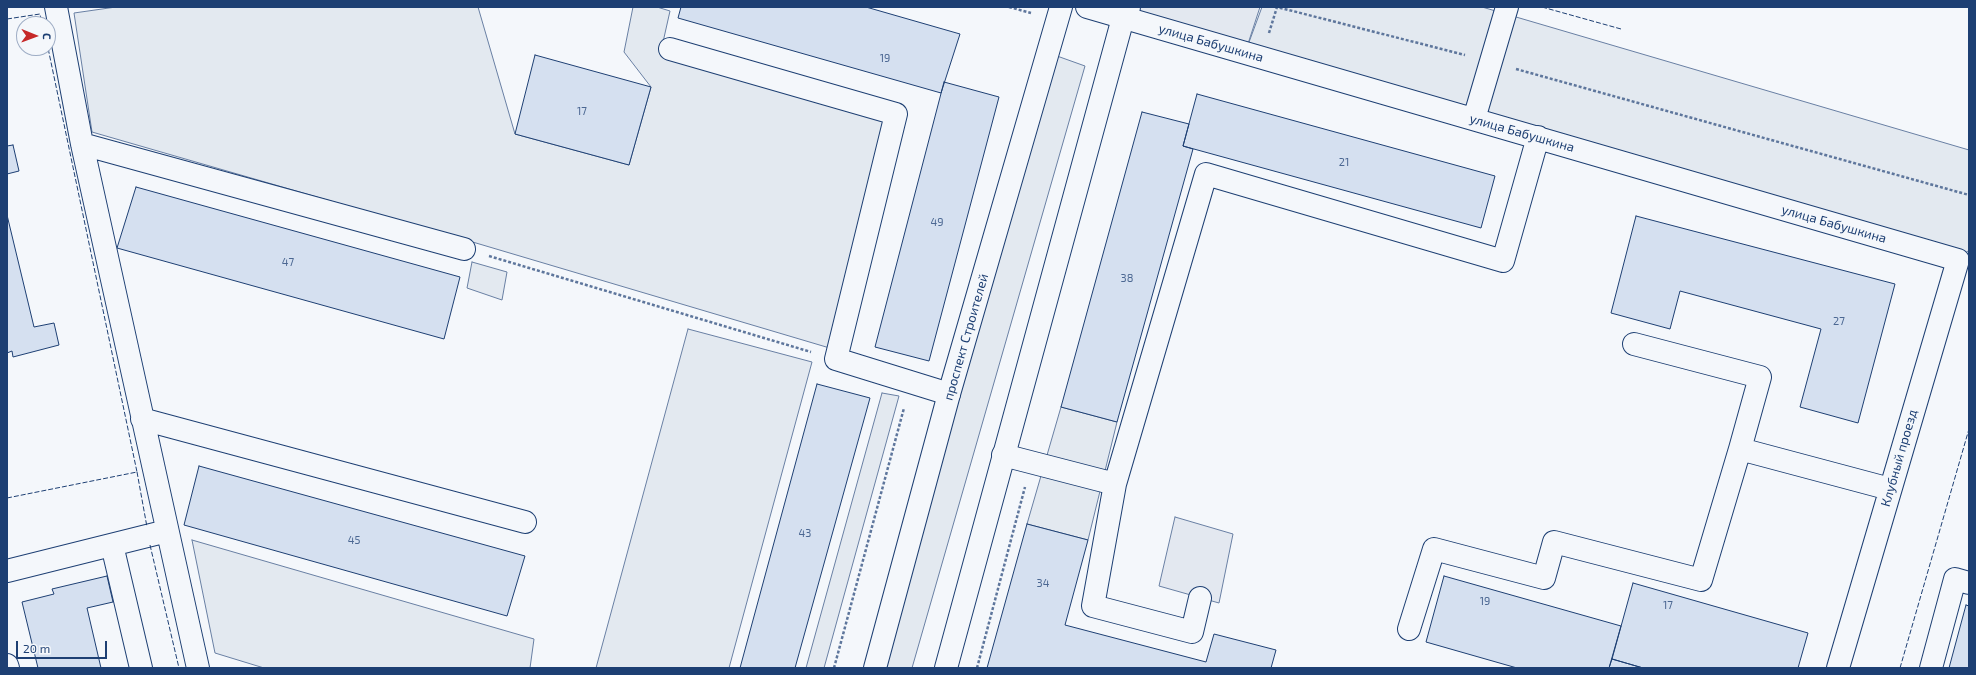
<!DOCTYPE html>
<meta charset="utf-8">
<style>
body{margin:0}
#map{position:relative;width:1976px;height:675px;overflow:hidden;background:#f4f7fb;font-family:"Exo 2",sans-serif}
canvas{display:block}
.frame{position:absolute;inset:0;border:8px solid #1d3f73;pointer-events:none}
.north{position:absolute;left:16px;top:16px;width:40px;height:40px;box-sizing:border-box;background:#f4f7fb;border:1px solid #9eadc5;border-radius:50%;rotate:91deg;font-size:11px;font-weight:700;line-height:16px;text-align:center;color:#1d3f73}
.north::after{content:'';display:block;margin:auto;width:14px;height:18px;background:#c62828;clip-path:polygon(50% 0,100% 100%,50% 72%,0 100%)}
.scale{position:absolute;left:16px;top:641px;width:91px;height:18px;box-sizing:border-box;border:2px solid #1d3f73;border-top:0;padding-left:5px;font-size:12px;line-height:14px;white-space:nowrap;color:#1d3f73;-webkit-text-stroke:3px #f4f7fb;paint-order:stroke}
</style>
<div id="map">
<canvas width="1976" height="675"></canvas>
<div class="frame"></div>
<div class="north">С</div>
<div class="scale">20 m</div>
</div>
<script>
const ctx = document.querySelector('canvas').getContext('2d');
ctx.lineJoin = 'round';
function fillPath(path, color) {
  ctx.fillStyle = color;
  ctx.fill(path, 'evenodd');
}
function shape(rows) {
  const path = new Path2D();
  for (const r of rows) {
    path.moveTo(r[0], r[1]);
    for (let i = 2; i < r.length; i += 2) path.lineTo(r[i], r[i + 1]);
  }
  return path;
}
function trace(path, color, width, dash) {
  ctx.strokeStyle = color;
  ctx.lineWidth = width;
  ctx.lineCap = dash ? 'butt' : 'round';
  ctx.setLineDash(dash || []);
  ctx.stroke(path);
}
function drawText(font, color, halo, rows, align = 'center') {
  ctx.font = font + ' "Exo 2",sans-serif';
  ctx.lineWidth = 3;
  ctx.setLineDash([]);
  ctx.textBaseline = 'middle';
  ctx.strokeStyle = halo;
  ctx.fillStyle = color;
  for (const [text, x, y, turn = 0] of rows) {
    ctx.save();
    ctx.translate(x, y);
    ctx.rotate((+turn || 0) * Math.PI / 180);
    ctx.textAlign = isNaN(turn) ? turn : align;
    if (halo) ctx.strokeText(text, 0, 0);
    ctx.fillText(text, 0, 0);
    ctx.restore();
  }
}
const green = shape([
 [116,7,478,7,515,134,629,165,651,87,624,52,633,7,657,7,670,11,661,51,887,120,833,349,476,243,92,132,74,13,116,7],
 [1262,7,1482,7,1969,150,1969,250,1958,260,1245,53,1262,7],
 [1057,56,1085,66,912,668,884,668,987,294,1057,56],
 [472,262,507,272,502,300,467,288,472,262],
 [688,329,812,362,729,668,596,668,688,329],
 [882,393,899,396,824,668,806,668,882,393],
 [1061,407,1117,422,1088,540,1027,524,1061,407],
 [192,540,534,639,530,668,264,668,215,653,192,540]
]);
const parking = shape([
 [1087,7,1260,7,1245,53,1087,7],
 [1175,517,1233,534,1219,603,1159,586,1175,517]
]);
const building = shape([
 [681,7,866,7,960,34,941,93,678,18,681,7],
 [535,55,651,87,629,165,515,134,535,55],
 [944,82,999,97,929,361,875,347,944,82],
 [1197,94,1495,176,1481,228,1183,146,1197,94],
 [1142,112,1189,124,1183,146,1193,149,1117,422,1061,407,1142,112],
 [13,145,19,171,7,174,7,146,13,145],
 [136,187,460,277,444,339,117,248,136,187],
 [7,215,34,327,54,323,59,345,13,357,12,351,7,353,7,215],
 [1636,216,1895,284,1858,423,1800,407,1821,329,1680,291,1670,329,1611,313,1636,216],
 [817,384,870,398,795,668,740,668,817,384],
 [199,466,525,556,507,616,184,525,199,466],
 [1027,524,1088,540,1065,625,1206,662,1214,634,1276,650,1271,668,987,668,1027,524],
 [107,576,113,602,87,608,101,668,38,668,22,602,54,594,52,589,107,576],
 [1444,576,1621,626,1609,668,1517,668,1426,642,1444,576],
 [1633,583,1808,633,1798,668,1643,668,1612,659,1633,583],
 [1966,605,1969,606,1969,668,1949,668,1966,605],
 [1612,659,1643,668,1609,668,1612,659]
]);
const path = shape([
 [1009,7,1031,13],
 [1269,33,1277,7,1465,55],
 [1516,69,1969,195],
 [489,256,811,352],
 [834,668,904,408],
 [977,668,1025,487]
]);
const minor = shape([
 [56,7,82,144,198,668],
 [1087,7,1958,260],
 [670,49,896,114,836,359,949,394],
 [1474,119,1507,7],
 [82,144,464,249],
 [1634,344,1760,377,1740,449,1890,489],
 [142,419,525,522],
 [1003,455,1115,484,1206,174,1503,261,1538,137],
 [1115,484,1093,606,1192,632,1200,598],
 [112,545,141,668],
 [7,571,167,531],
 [1409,629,1434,549,1544,578,1554,542,1701,580,1740,449],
 [7,665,8,668],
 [1838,668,1958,260],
 [1931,668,1955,579,1969,583]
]);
const major = shape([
 [875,668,949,394,1061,7],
 [946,668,1123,18,1129,7]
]);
const fence = shape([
 [1542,7,1621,29],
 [7,19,40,14,42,24],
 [137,472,147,527],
 [7,498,137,472,48,48],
 [150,545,179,668],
 [1900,668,1969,429]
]);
const numberNames = [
 ["19",885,58],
 ["17",582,111],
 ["21",1344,162],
 ["49",937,222],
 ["47",288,262],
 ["38",1127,278],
 ["27",1839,321],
 ["43",805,533],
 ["45",354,540],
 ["34",1043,583],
 ["19",1485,601],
 ["17",1668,605]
];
const streetNames = [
 ["улица Бабушкина",1211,43,16],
 ["улица Бабушкина",1522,133,16],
 ["улица Бабушкина",1834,224,16],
 ["проспект Строителей",966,337,-74],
 ["Клубный проезд",1899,458,-74]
];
fillPath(green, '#e3e9f0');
trace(green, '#687fa3', 1);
fillPath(parking, '#e3e8f0');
trace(parking, '#687fa3', 1);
fillPath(building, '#d5e0f0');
trace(building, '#1d3f73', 1);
trace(minor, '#1d3f73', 24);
trace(major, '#1d3f73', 24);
trace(path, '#5e769c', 2.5, [3, 2]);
trace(minor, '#f4f7fb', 22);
trace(major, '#f4f7fb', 22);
trace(fence, '#1d3f73', 1, [5, 2]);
drawText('11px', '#4b6792', null, numberNames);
drawText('13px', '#1d3f73', '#f4f7fb', streetNames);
</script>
